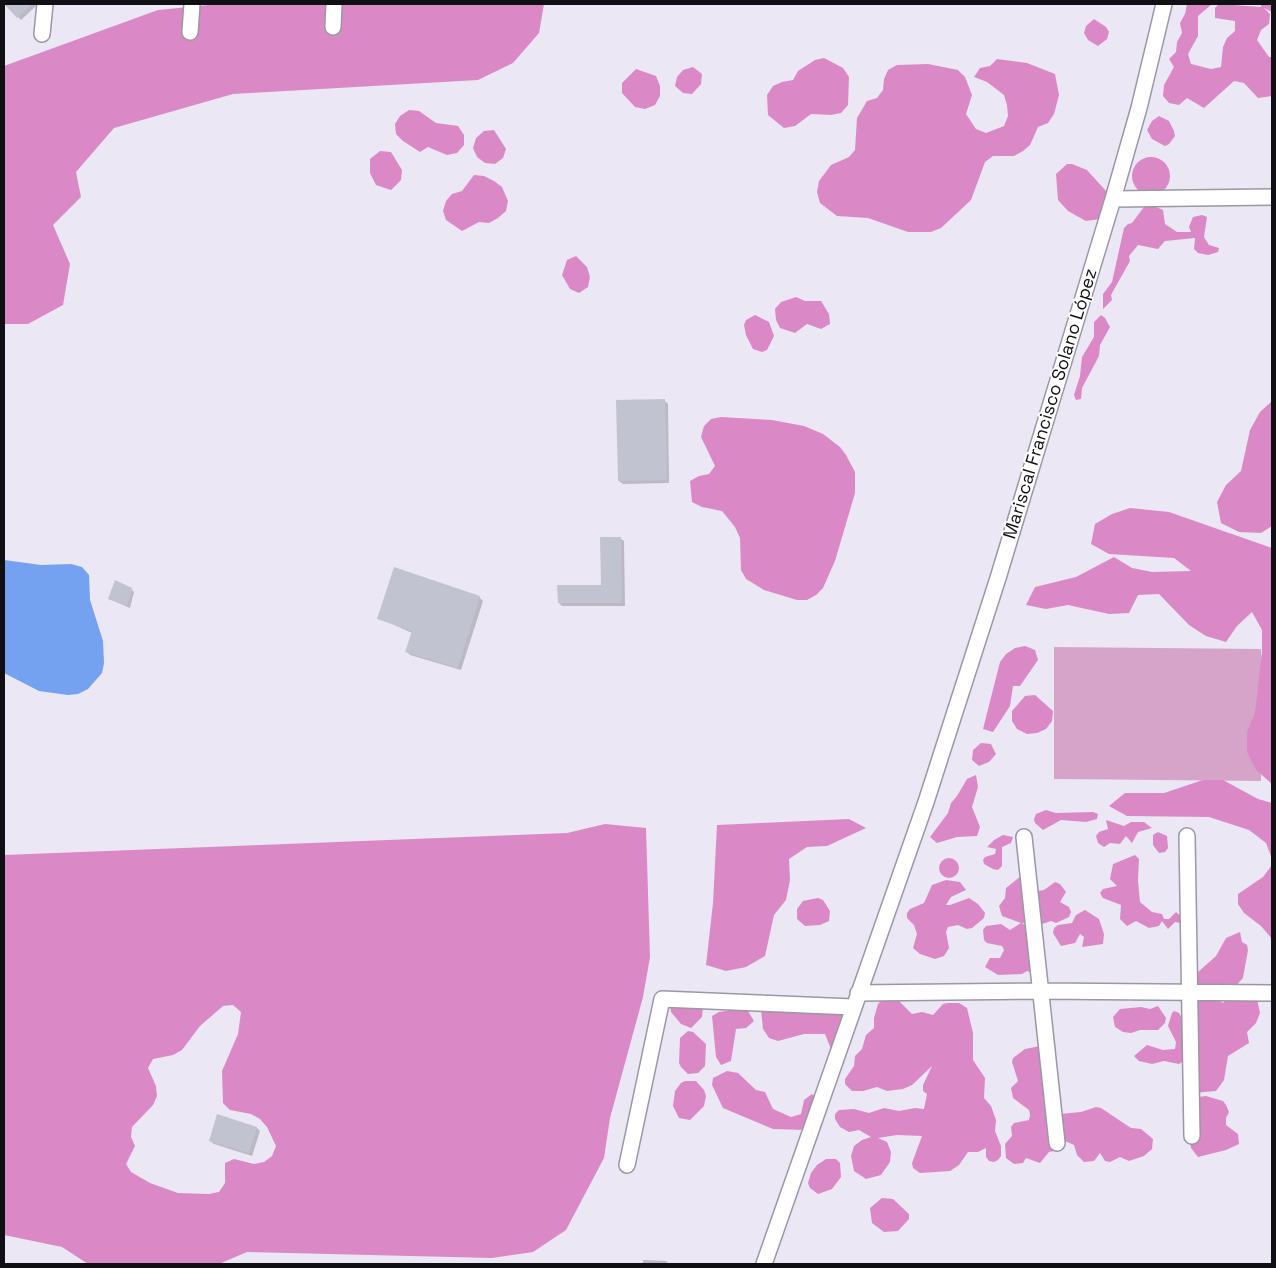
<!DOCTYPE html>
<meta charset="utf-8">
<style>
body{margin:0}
#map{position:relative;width:1276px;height:1268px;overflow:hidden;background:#ebe7f5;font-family:"Space Grotesk",sans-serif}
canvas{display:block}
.frame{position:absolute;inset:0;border:5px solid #100f13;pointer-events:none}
</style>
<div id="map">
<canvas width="1276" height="1268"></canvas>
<div class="frame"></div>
</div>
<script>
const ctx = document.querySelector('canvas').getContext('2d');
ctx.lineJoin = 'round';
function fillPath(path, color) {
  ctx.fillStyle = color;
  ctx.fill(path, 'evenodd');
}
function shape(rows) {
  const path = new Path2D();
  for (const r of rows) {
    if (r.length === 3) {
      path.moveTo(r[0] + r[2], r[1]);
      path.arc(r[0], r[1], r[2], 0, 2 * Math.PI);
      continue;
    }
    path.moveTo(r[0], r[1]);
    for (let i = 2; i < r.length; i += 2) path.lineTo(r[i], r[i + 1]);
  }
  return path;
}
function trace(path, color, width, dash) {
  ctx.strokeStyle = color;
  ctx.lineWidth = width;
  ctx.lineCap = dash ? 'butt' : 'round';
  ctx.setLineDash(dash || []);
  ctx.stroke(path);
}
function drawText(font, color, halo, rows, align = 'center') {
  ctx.font = font + ' "Space Grotesk",sans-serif';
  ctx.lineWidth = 4;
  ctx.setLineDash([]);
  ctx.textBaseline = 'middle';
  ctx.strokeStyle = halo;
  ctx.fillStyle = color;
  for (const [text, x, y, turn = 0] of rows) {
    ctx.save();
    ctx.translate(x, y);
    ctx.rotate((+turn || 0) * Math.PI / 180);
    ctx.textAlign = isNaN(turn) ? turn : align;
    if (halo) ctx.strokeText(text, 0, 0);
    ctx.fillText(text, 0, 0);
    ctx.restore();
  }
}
const green = shape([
 [1054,647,1261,649,1261,781,1054,779]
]);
const forest = shape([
 [219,4,544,4,539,33,513,63,478,80,233,94,114,128,76,172,81,197,53,225,70,264,63,305,28,324,4,324,4,66,158,10],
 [1187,4,1212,4,1198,16,1198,36,1188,54,1191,64,1211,69,1221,67,1223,47,1227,38,1235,31,1235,21,1215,18,1215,8,1219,4,1261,7,1261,4,1272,4,1272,12,1264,8,1270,14,1269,24,1261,30,1257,40,1269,57,1272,57,1272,96,1258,98,1244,83,1234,81,1204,108,1187,98,1179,105,1169,103,1163,96,1164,85,1174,67,1169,59,1176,52,1177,42,1182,33,1180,23,1185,14],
 [1094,19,1106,27,1109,32,1107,39,1098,46,1088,40,1084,33,1086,26],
 [824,58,843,68,849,77,848,105,841,113,831,115,811,114,795,126,784,128,768,115,767,95,773,86,782,82,793,80,798,71,815,60],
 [997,59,1027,63,1055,74,1059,95,1054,114,1048,123,1038,127,1030,145,1023,151,1014,156,993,156,985,162,971,200,941,228,931,232,908,232,868,218,837,216,820,203,817,192,819,181,831,165,849,157,855,150,857,118,867,101,877,98,883,90,884,79,888,70,897,65,928,64,958,70,965,77,972,95,966,114,976,129,986,133,1004,126,1008,116,1007,105,1004,95,987,82,974,77,980,68,990,66],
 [693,67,702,74,701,84,692,94,683,93,675,86,677,77,683,70],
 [636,69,656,76,660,86,660,96,655,105,645,109,635,107,622,93,622,83],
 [409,110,419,111,436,123,458,126,464,135,464,145,457,153,447,155,428,147,420,152,403,141,396,134,395,124,400,116],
 [1159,116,1169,121,1174,131,1175,136,1169,144,1165,146,1152,139,1147,130,1152,121],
 [494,130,506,149,503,158,495,164,485,163,477,157,473,148,476,138,484,131],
 [380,151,391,152,402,170,401,180,391,190,376,185,370,173,370,159],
 [1151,176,19],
 [1067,164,1072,164,1087,170,1106,191,1109,195,1101,219,1086,221,1068,211,1058,200,1056,174],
 [474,175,484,176,494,181,502,187,508,201,506,211,498,218,489,223,479,222,462,231,446,220,443,211,446,201,452,194,462,191],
 [1154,206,1163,210,1165,224,1177,232,1191,232,1189,227,1193,217,1202,215,1207,217,1204,237,1209,245,1219,248,1218,252,1208,255,1198,253,1194,249,1195,238,1165,241,1158,249,1138,245,1129,256,1130,261,1111,295,1112,300,1103,309,1103,294,1112,282,1124,228,1128,224,1132,223,1144,207],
 [576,256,587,267,590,277,588,287,579,293,570,289,562,275,567,260],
 [796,297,805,301,821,301,829,314,830,324,821,329,807,324,795,333,780,328,776,320,775,309,781,302],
 [755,315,769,322,774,336,767,350,762,352,753,349,746,335,744,325,746,320],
 [1101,315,1105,318,1110,327,1100,345,1099,356,1082,388,1081,399,1076,400,1074,395,1080,376,1082,357,1094,337,1094,322],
 [1272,401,1272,526,1261,533,1239,532,1221,523,1217,502,1226,485,1241,471,1250,430,1260,412],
 [721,417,772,420,804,426,823,434,840,447,846,455,855,472,855,493,835,561,823,588,816,595,807,600,797,600,764,590,746,579,741,570,740,538,735,527,722,511,702,507,692,502,690,481,699,476,709,474,715,466,701,437,704,426,711,419],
 [1130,508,1169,512,1272,548,1272,784,1256,770,1247,752,1247,732,1255,713,1262,651,1262,630,1252,612,1237,626,1226,642,1206,636,1189,625,1159,594,1138,595,1129,613,1109,614,1068,605,1046,609,1026,605,1035,587,1076,577,1114,557,1132,568,1152,572,1191,571,1174,558,1109,554,1091,544,1095,524,1112,514],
 [1025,646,1035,650,1038,660,1020,686,1013,686,1010,706,993,732,983,729,1000,662,1006,654,1015,648],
 [1035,695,1053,711,1052,721,1046,729,1037,733,1027,734,1017,729,1012,721,1012,711,1025,696],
 [981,743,991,744,996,754,989,762,979,766,972,760,973,750],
 [976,775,978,787,972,807,980,827,977,836,957,837,937,843,930,837,948,813,951,803,957,796,967,779],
 [1203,780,1223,780,1258,799,1272,803,1272,859,1266,843,1249,830,1209,817,1127,816,1109,806,1125,793,1164,793],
 [1046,810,1056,813,1093,812,1098,814,1097,819,1086,822,1061,820,1043,830,1035,823,1034,819,1036,814],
 [849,819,866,828,827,846,807,847,789,859,790,880,786,900,774,915,765,956,746,967,726,971,706,965,713,903,717,825],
 [1106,820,1124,826,1131,822,1144,822,1152,828,1138,832,1132,843,1126,836,1120,844,1110,843,1104,847,1098,843,1096,836,1099,832,1108,829],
 [605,824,646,828,650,957,643,997,610,1118,604,1158,566,1230,533,1252,492,1258,247,1252,219,1264,88,1264,62,1247,4,1235,4,855,567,833],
 [233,1005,241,1012,238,1034,222,1071,223,1103,230,1110,251,1114,260,1119,267,1127,276,1146,272,1156,264,1162,254,1164,234,1159,225,1163,225,1183,219,1192,209,1194,178,1193,150,1183,131,1172,126,1164,135,1146,131,1137,132,1127,153,1105,157,1096,156,1086,148,1068,153,1059,173,1055,182,1050,200,1026,223,1006],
 [1158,832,1167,836,1168,848,1165,852,1159,853,1153,845,1153,835],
 [1003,835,1013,837,1011,843,1002,847,1002,866,998,870,993,869,984,864,983,860,985,857,995,854,996,849,987,847,994,840],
 [1135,855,1139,859,1138,881,1140,902,1152,912,1162,914,1164,919,1169,919,1176,912,1184,919,1185,924,1175,922,1168,929,1162,921,1159,926,1149,928,1136,921,1127,926,1120,919,1121,905,1103,898,1100,893,1103,889,1117,886,1110,879,1113,864],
 [949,868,10],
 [1272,865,1272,939,1261,926,1244,913,1238,904,1238,894,1263,877],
 [1021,876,1033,889,1038,891,1044,890,1055,882,1060,884,1066,892,1060,902,1069,907,1071,912,1069,917,1056,923,1051,921,1042,924,1022,923,1031,929,1037,974,1027,971,1022,974,998,975,985,967,990,958,1000,958,1004,950,1002,946,987,943,984,940,983,930,986,926,1001,924,1010,930,1021,923,1002,916,999,906,1005,898,1006,888],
 [946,880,960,882,966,890,951,897,946,905,950,905,969,898,978,904,985,913,984,918,972,928,967,929,958,925,948,927,946,932,949,948,944,956,935,959,920,954,913,948,917,934,914,925,907,918,907,913,910,909,924,903,932,885],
 [818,898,823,900,830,911,829,921,820,925,805,926,797,919,797,909,803,901],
 [1085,910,1099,919,1104,934,1103,944,1082,947,1084,937,1080,934,1075,943,1061,946,1053,933,1054,928,1058,925,1072,923,1076,915],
 [1240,932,1242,942,1247,945,1248,950,1243,978,1232,990,1209,994,1223,1003,1228,997,1257,999,1260,1013,1256,1023,1247,1032,1249,1043,1228,1056,1224,1080,1216,1091,1193,1093,1182,1081,1187,1064,1184,1061,1179,1064,1164,1061,1152,1064,1139,1061,1134,1056,1147,1045,1163,1050,1175,1049,1176,1042,1168,1026,1172,1013,1174,1011,1179,1013,1184,1022,1198,989,1197,973,1216,956,1226,938],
 [684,991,700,1001,703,1006,702,1017,691,1028,681,1024,671,1012,670,1003,674,993],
 [897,999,912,1014,922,1012,933,1015,943,1004,948,1003,959,1003,967,1008,973,1033,973,1060,985,1078,984,1098,991,1106,996,1120,995,1131,1001,1146,1001,1156,998,1160,994,1162,989,1161,986,1157,986,1148,978,1152,968,1152,959,1165,950,1171,920,1173,913,1168,912,1163,922,1136,897,1135,878,1138,887,1142,891,1152,890,1162,881,1175,866,1179,854,1171,851,1156,854,1146,862,1140,871,1137,859,1130,849,1132,840,1127,835,1119,835,1114,839,1110,854,1109,869,1113,884,1108,899,1111,915,1108,924,1109,927,1094,923,1091,923,1085,932,1066,912,1085,903,1089,887,1091,877,1087,863,1091,852,1091,845,1084,845,1079,854,1066,855,1056,862,1049,866,1035,874,1028,874,1018,878,1004,882,1000],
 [1158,1006,1166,1018,1165,1023,1158,1030,1140,1030,1131,1033,1123,1032,1115,1027,1113,1017,1120,1009,1141,1007,1150,1009],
 [739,1009,748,1011,754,1021,746,1028,736,1029,731,1061,721,1065,716,1057,712,1016,719,1012],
 [761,1010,786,1012,848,1010,836,1051,831,1049,825,1034,804,1034,778,1041,769,1038,763,1029],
 [688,1031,693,1032,706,1044,705,1066,698,1073,688,1074,681,1067,679,1063,680,1038],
 [1045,1045,1060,1114,1081,1112,1096,1107,1101,1108,1131,1128,1141,1129,1153,1139,1152,1149,1144,1156,1129,1161,1120,1157,1110,1162,1105,1161,1100,1153,1094,1161,1084,1162,1077,1155,1074,1145,1065,1141,1059,1150,1049,1152,1040,1163,1026,1158,1023,1163,1014,1164,1006,1158,1005,1144,1012,1136,1011,1127,1014,1123,1029,1120,1030,1115,1029,1110,1013,1098,1011,1088,1018,1081,1012,1062,1013,1058,1025,1049],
 [727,1071,738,1073,756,1090,765,1092,773,1109,791,1117,801,1114,804,1100,812,1094,816,1097,804,1130,773,1129,723,1108,712,1085,713,1078],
 [685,1081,696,1081,704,1090,706,1096,704,1106,690,1120,679,1118,673,1106,675,1091,681,1083],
 [1206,1096,1223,1101,1226,1105,1229,1112,1226,1118,1226,1125,1238,1134,1239,1144,1226,1150,1198,1157,1191,1148,1188,1133,1198,1097],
 [826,1159,836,1159,840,1163,841,1177,832,1189,818,1194,810,1188,808,1183,811,1173,817,1165],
 [882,1198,893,1199,909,1214,909,1219,898,1231,884,1232,872,1223,870,1208]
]);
const water = shape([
 [4,560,41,565,71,564,82,567,89,575,90,600,103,641,104,663,102,673,88,689,78,694,68,695,39,691,4,673]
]);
const shadow = shape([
 [6,4,34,4,36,6,21,20],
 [664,400,668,404,669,483,623,484,619,481],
 [620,538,624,541,625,606,562,606,559,603,602,586],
 [394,569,480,598,483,601,461,670,410,655,406,651,412,633,379,618],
 [131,589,134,592,130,608,109,599],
 [257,1128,260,1131,252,1156,214,1144,210,1141],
 [643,1260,666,1261,669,1264,643,1264]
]);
const building = shape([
 [4,4,32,4,17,18],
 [665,399,667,480,618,481,616,400],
 [600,537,621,537,622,603,558,603,557,585,601,585],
 [394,567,480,596,458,668,405,652,412,631,377,619],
 [115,580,132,588,127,606,108,599],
 [217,1114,257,1127,249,1153,209,1141]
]);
const minor = shape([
 [333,27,334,4],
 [190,32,192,4],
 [42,34,45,4],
 [1113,199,1272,197],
 [1187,836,1192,1136],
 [1024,837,1057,1143],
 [858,993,1041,991,1272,993],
 [627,1165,662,999,853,1007],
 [764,1264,926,802,998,578,1113,199,1139,108,1164,4]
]);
const streetNames = [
 ["Mariscal Francisco Solano López",1051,404,-73]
];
fillPath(green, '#d7a4c9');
fillPath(forest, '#db89c6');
fillPath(water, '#74a1f0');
fillPath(shadow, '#0003');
fillPath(building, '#c2c3d1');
trace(minor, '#9b97a4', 18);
trace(minor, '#fff', 15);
drawText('18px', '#100f13', '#fff', streetNames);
</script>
